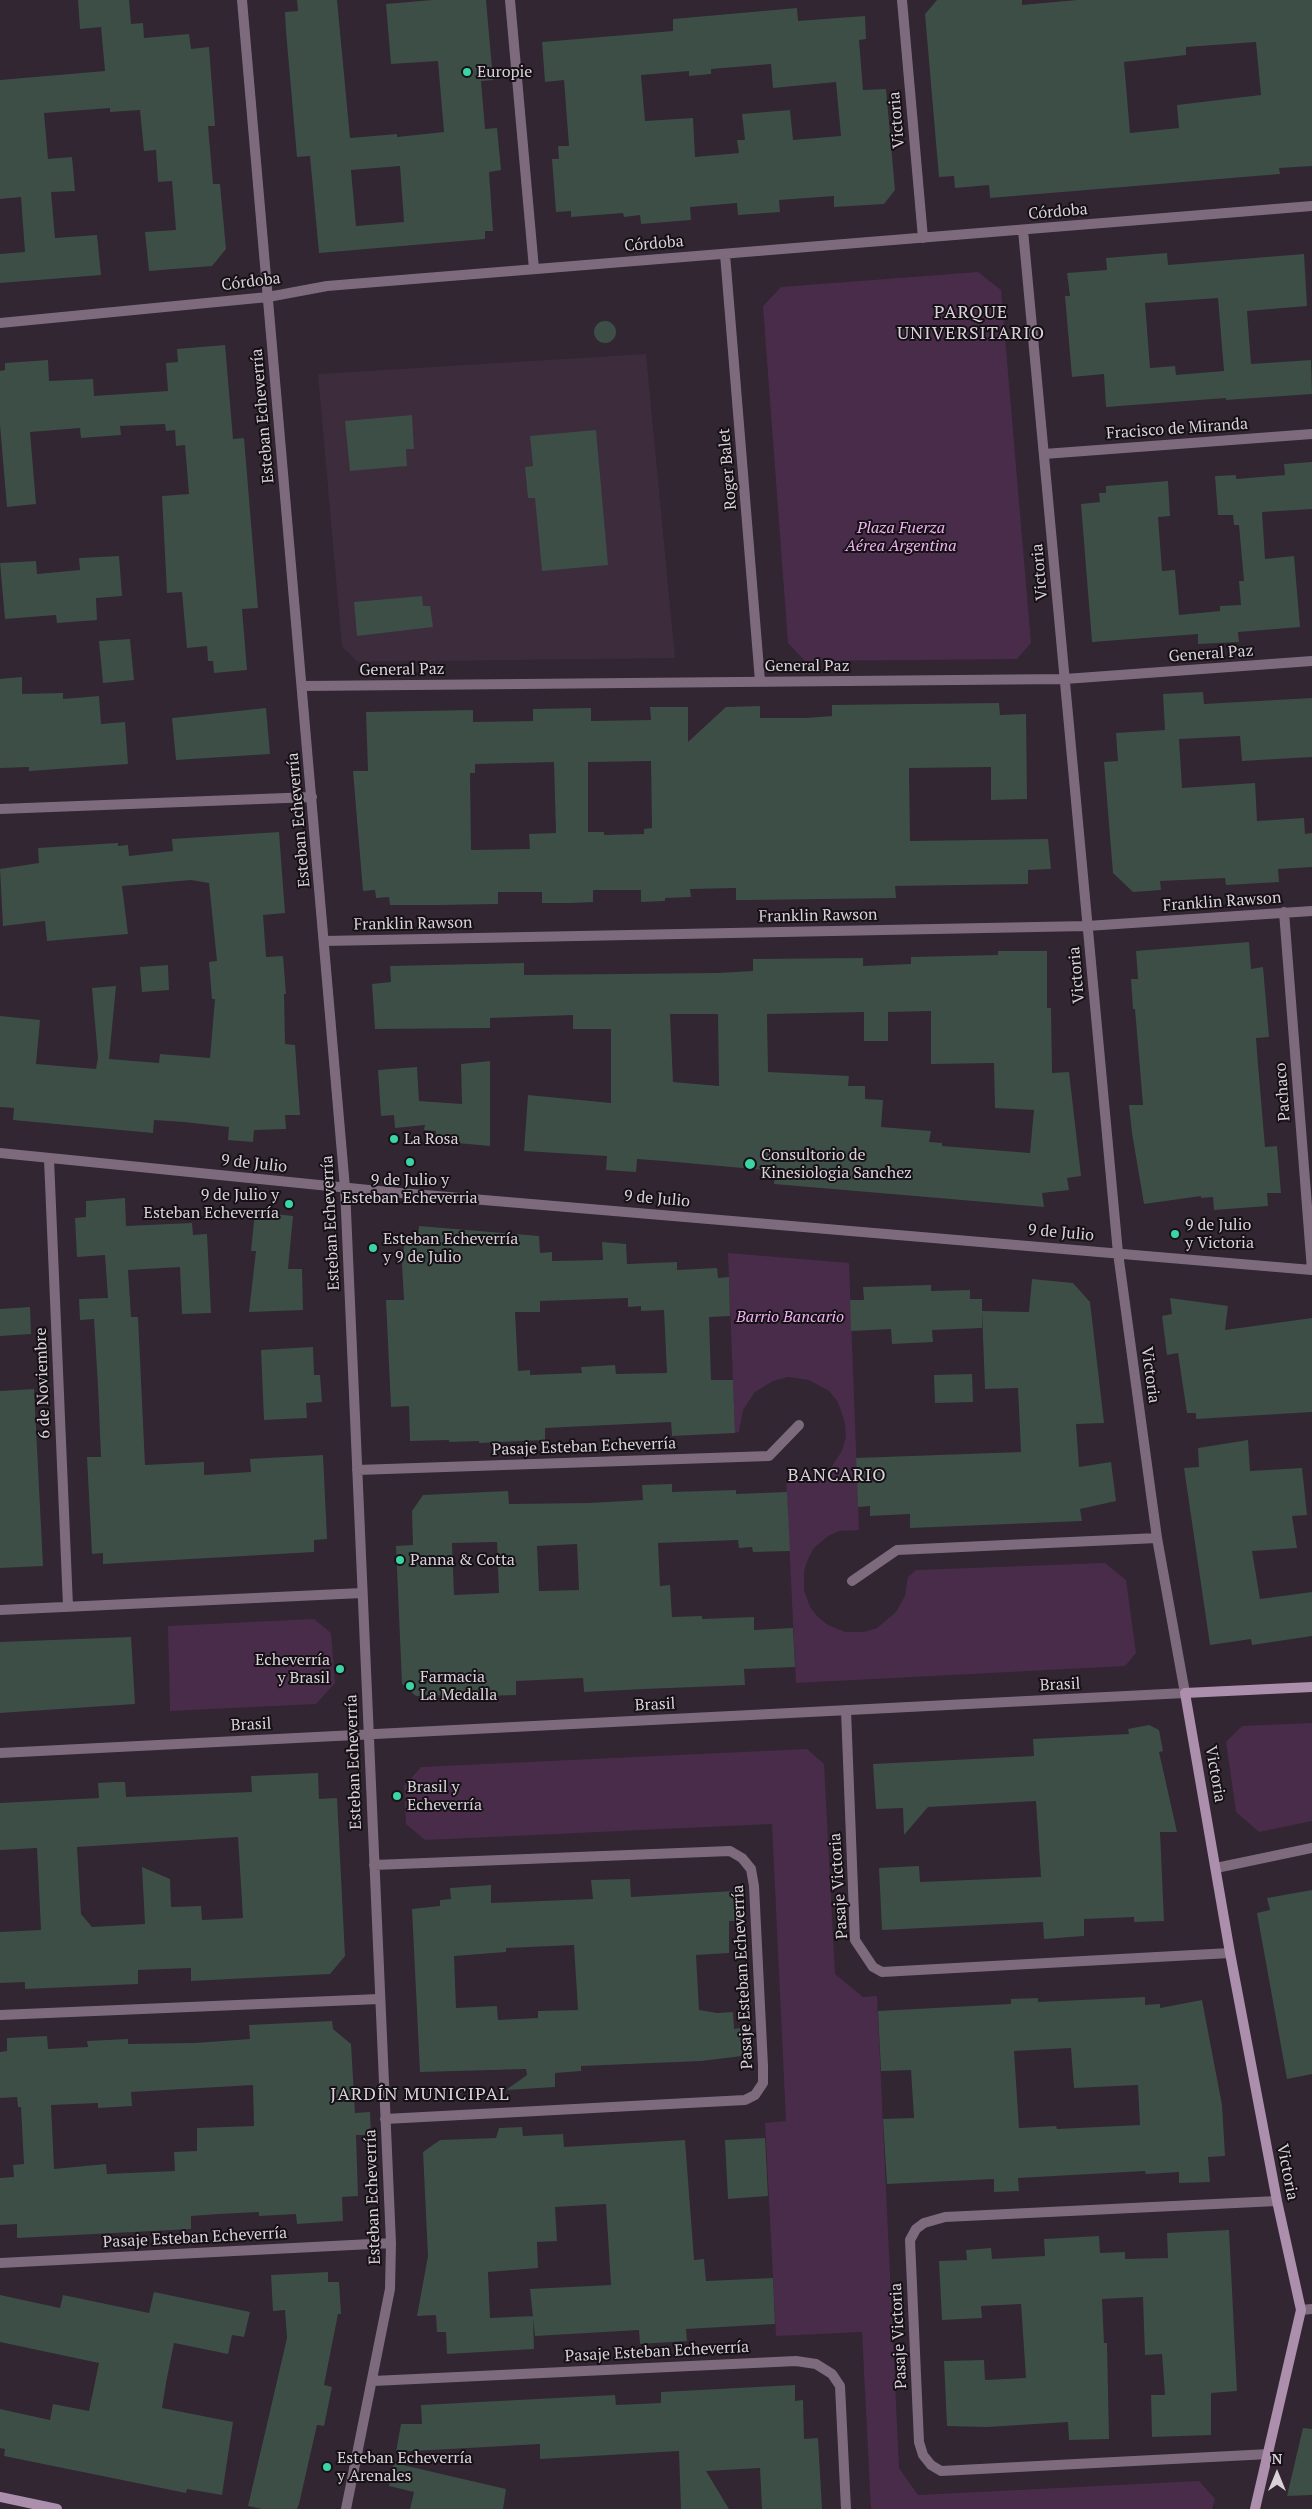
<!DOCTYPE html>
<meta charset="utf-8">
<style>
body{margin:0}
#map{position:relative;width:1312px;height:2509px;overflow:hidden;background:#312631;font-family:"PT Serif",serif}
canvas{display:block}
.north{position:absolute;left:1252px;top:2449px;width:50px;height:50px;-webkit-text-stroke:4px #161116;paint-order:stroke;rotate:0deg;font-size:14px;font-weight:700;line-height:20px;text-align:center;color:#dad2d9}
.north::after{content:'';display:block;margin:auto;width:18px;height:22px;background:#dad2d9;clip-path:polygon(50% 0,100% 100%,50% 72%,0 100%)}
</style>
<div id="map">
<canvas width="1312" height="2509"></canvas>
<div class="north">N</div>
</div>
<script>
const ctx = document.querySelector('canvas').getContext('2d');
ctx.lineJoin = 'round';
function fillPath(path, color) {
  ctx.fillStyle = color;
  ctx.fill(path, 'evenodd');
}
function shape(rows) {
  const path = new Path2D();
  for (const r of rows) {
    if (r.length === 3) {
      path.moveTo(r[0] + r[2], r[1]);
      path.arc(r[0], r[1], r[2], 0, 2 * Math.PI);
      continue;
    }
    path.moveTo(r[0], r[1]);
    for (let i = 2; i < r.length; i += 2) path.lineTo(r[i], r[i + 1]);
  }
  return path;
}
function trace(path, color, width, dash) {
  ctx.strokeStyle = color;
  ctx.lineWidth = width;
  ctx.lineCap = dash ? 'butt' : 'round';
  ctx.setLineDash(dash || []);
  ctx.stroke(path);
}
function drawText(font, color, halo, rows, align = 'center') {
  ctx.font = font + ' "PT Serif",serif';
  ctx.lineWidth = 4;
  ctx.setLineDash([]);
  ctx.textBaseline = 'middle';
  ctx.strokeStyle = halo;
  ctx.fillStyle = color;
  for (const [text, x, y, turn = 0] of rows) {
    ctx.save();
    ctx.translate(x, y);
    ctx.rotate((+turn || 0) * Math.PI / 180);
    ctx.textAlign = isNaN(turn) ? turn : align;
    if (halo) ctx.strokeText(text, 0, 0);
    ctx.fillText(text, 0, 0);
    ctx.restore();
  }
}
const built = shape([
 [646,354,675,658,358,662,342,647,318,374]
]);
const green = shape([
 [978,272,1001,290,1031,643,1017,659,805,661,788,643,763,306,781,287],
 [728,1253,849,1263,859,1530,839,1531,828,1536,814,1548,808,1559,804,1571,804,1590,810,1607,818,1617,828,1625,845,1632,864,1632,877,1628,896,1612,905,1596,908,1577,916,1570,1105,1563,1126,1580,1136,1653,1125,1666,796,1683,786,1479,818,1478,830,1469,842,1451,846,1437,845,1423,838,1402,829,1391,809,1380,788,1377,773,1381,755,1392,743,1410,739,1432,735,1433],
 [314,1619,331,1633,335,1683,316,1704,170,1711,168,1626],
 [1312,1723,1312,1821,1259,1832,1236,1812,1226,1742,1242,1726],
 [807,1749,824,1764,835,1974,863,1997,877,1996,899,2468,918,2495,1199,2481,1215,2499,1212,2509,871,2509,862,2332,776,2336,765,2123,786,2121,772,1824,425,1840,406,1824,404,1786,421,1767]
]);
const building = shape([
 [78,0,129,0,131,24,143,23,144,38,189,34,191,49,209,47,215,126,208,126,213,184,220,184,226,249,212,266,149,271,145,232,176,230,172,181,158,182,156,150,144,151,140,110,110,112,110,108,44,113,48,159,72,157,75,191,51,192,55,238,97,235,101,275,0,283,0,254,25,252,21,197,0,199,0,80,105,71,101,27,80,29],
 [297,0,337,0,350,138,397,134,397,137,444,132,438,61,391,64,386,4,432,0,486,0,493,80,481,81,485,129,497,128,501,170,489,172,493,231,485,231,485,239,319,253,310,156,297,157,286,31,285,12,298,11],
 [400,166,404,222,356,226,351,170],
 [937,0,1022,0,1022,5,1077,0,1312,0,1312,166,1279,168,1280,174,990,198,989,185,955,188,954,176,939,177,925,14],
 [1256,42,1261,95,1177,105,1179,128,1130,133,1124,62,1186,55,1186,47],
 [797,8,798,21,865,16,866,39,859,40,863,90,886,89,895,190,884,204,834,207,834,196,779,200,780,212,738,215,737,203,690,207,691,220,641,224,640,215,624,217,623,213,571,217,571,211,556,212,552,159,559,159,558,146,569,146,564,80,545,82,542,42,673,31,673,19],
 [771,64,773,88,836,82,841,136,793,140,790,110,742,114,745,140,737,140,739,153,695,157,693,118,645,121,641,75,689,71,689,76,711,74,711,69],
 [1167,253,1168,265,1304,254,1307,306,1247,311,1251,364,1311,360,1312,394,1226,400,1226,398,1106,407,1104,374,1072,377,1065,296,1070,296,1067,273,1107,270,1106,258],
 [1218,298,1224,371,1176,375,1175,366,1150,368,1145,303],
 [605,332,11],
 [225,345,233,439,244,438,258,608,242,609,247,670,214,673,213,661,208,661,207,646,187,648,182,592,167,593,162,496,189,494,185,445,176,446,175,430,166,431,165,424,120,426,121,435,81,438,80,428,30,432,36,504,7,507,0,425,0,371,5,370,5,363,48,360,49,381,93,379,94,396,168,391,166,363,178,362,177,349],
 [412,415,414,449,406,449,407,466,350,471,345,421],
 [596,430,608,565,542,571,535,498,528,498,525,467,533,466,530,436],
 [1312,462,1312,509,1262,512,1265,559,1294,556,1300,627,1238,632,1239,642,1198,644,1198,634,1092,642,1081,504,1100,502,1099,493,1106,493,1106,486,1168,481,1170,516,1158,517,1162,571,1175,570,1179,615,1220,611,1220,606,1241,605,1239,581,1244,581,1239,525,1234,525,1233,515,1218,515,1215,476,1236,475,1236,479,1285,475,1284,464],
 [119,556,122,596,96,598,97,620,57,623,56,615,5,619,0,563,36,561,37,574,80,570,79,558],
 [422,596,423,606,430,606,433,627,357,636,354,602],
 [130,639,134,680,103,683,99,641],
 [22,677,22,694,63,693,63,699,99,696,101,724,125,722,128,764,29,771,29,767,0,768,0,679],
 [1203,692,1204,704,1312,698,1312,757,1242,761,1240,736,1179,739,1182,788,1255,783,1257,821,1304,818,1305,834,1312,833,1312,867,1278,869,1279,882,1226,885,1225,878,1160,881,1161,890,1133,892,1113,873,1104,762,1118,761,1116,733,1165,730,1163,694],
 [999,703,1000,715,1026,714,1027,799,991,800,991,767,909,768,910,841,1048,839,1051,869,1028,870,1028,884,895,886,896,898,750,900,736,900,736,888,690,889,691,897,665,898,665,901,641,902,641,890,593,890,593,902,571,903,542,903,542,892,498,892,498,904,438,905,390,905,389,897,376,898,375,890,363,891,353,771,368,771,366,712,473,710,473,722,533,721,533,709,591,708,591,721,651,720,650,707,688,707,688,742,726,707,760,706,760,718,806,718,832,716,832,705],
 [651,761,652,828,644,829,644,834,604,835,604,832,588,832,588,762],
 [554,762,556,833,529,834,530,849,471,850,470,773,475,773,475,764],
 [266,708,270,754,176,760,172,718],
 [279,832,285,913,263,915,266,957,283,956,286,994,284,994,285,1044,295,1045,300,1115,285,1115,286,1129,254,1130,253,1142,228,1140,229,1127,184,1122,154,1120,153,1133,13,1120,14,1108,0,1107,0,1016,40,1020,36,1064,96,1069,98,1058,92,988,116,986,109,1059,159,1063,160,1054,210,1058,215,999,212,999,209,962,217,961,209,883,191,880,122,886,128,934,47,941,45,921,3,926,0,869,39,863,38,848,118,843,118,846,128,845,129,856,173,851,172,839],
 [1249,942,1251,969,1263,967,1269,1037,1256,1038,1258,1065,1265,1147,1277,1146,1281,1193,1267,1193,1268,1206,1214,1210,1213,1197,1201,1198,1201,1196,1144,1204,1132,1133,1129,1105,1143,1105,1135,1009,1133,1009,1131,979,1138,979,1136,951],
 [998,951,1047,951,1047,1008,1051,1008,1052,1073,1069,1072,1081,1176,1067,1178,1069,1190,1042,1193,1044,1207,774,1184,775,1171,665,1161,637,1159,636,1172,606,1170,607,1156,524,1151,528,1095,611,1103,611,1029,573,1029,573,1015,490,1018,490,1028,375,1029,372,984,391,982,390,966,524,963,524,975,717,973,753,971,753,959,863,958,863,966,911,964,911,957,998,955],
 [931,1011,931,1064,994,1063,995,1108,1034,1110,1030,1153,942,1146,942,1143,929,1142,931,1131,881,1127,883,1100,865,1099,865,1086,848,1086,849,1076,768,1072,767,1014,864,1012,864,1041,888,1041,888,1012],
 [670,1014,718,1014,719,1086,673,1082],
 [168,965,169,990,142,992,140,967],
 [490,1061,490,1146,435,1141,436,1131,424,1130,425,1125,395,1128,394,1115,381,1116,378,1070,417,1067,419,1101,462,1104,461,1064],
 [125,1198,126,1226,192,1223,193,1235,207,1234,211,1313,182,1314,180,1267,128,1270,131,1317,138,1317,145,1465,204,1462,204,1475,251,1472,250,1459,323,1455,327,1539,314,1540,314,1552,103,1564,103,1553,92,1554,87,1457,101,1457,98,1386,94,1319,80,1320,79,1299,108,1298,105,1255,77,1257,75,1218,86,1217,86,1201],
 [255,1212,293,1216,288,1269,302,1269,303,1310,249,1312,256,1251,251,1251],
 [419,1226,539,1236,540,1253,552,1252,552,1261,603,1260,602,1242,626,1244,627,1264,677,1262,677,1270,717,1268,718,1278,729,1277,730,1316,709,1317,711,1380,733,1380,735,1433,672,1436,671,1422,545,1428,545,1440,479,1443,479,1441,449,1442,449,1440,410,1441,409,1406,391,1407,386,1300,404,1300,402,1264,405,1238,418,1239],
 [628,1298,628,1307,641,1306,641,1311,664,1310,667,1373,616,1374,615,1365,581,1367,582,1373,530,1375,530,1370,518,1371,515,1312,540,1312,540,1301],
 [1032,1279,1073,1283,1090,1302,1104,1423,1076,1424,1079,1467,1111,1462,1116,1501,1080,1509,1082,1521,910,1528,910,1514,870,1516,870,1506,858,1507,856,1458,1021,1452,1018,1388,985,1389,982,1311,1029,1312],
 [931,1285,931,1291,970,1290,970,1299,982,1299,982,1328,932,1330,933,1342,892,1344,891,1329,851,1331,850,1300,864,1300,863,1287],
 [1170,1298,1228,1306,1225,1330,1312,1318,1312,1412,1196,1419,1196,1413,1187,1413,1178,1353,1167,1355,1162,1316,1172,1314],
 [30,1307,31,1334,0,1336,0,1309],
 [313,1347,314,1375,320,1375,322,1402,306,1403,307,1418,264,1420,261,1350],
 [972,1374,973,1402,935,1403,934,1375],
 [34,1389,43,1566,0,1568,0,1391],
 [1248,1440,1250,1471,1302,1468,1307,1515,1292,1516,1297,1548,1252,1551,1260,1599,1312,1592,1312,1636,1252,1645,1251,1639,1210,1645,1184,1468,1199,1467,1198,1448],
 [672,1484,672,1492,736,1490,736,1494,787,1492,790,1551,753,1552,752,1547,739,1548,738,1540,658,1543,659,1565,660,1586,670,1585,672,1617,702,1616,702,1619,754,1617,754,1630,793,1628,795,1667,744,1669,745,1685,644,1689,584,1692,583,1678,516,1681,516,1695,455,1697,454,1695,416,1696,402,1684,396,1546,413,1545,412,1511,423,1495,508,1491,509,1504,589,1503,643,1500,642,1485],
 [497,1542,499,1593,454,1595,452,1543],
 [577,1544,579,1590,539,1591,537,1546],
 [131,1637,135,1704,0,1713,0,1642],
 [1149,1725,1159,1730,1163,1751,1159,1752,1177,1832,1160,1832,1164,1921,1134,1922,1134,1917,1084,1919,1084,1936,1044,1939,1043,1922,882,1930,879,1868,919,1866,920,1882,1041,1877,1036,1801,928,1807,904,1835,903,1808,876,1809,873,1764,1034,1756,1033,1739,1129,1734,1128,1729],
 [318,1773,319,1799,337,1798,345,1956,330,1974,191,1981,191,1968,138,1970,138,1984,25,1989,25,1982,0,1983,0,1932,41,1930,37,1848,0,1850,0,1803,99,1798,98,1783,114,1782,125,1782,126,1797,252,1792,251,1776],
 [238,1837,243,1918,202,1920,201,1906,171,1907,170,1879,142,1867,145,1924,92,1927,81,1914,77,1847],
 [630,1879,631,1897,734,1891,735,1921,729,1921,729,1953,696,1955,699,2010,717,2013,733,2012,734,2029,740,2028,742,2056,701,2061,581,2066,581,2071,555,2073,555,2087,506,2090,527,2075,526,2069,420,2072,412,1909,440,1906,440,1900,451,1899,450,1888,491,1885,491,1903,517,1902,593,1899,591,1880],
 [574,1945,578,2010,538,2011,538,2018,498,2020,497,2006,456,2008,454,1956,506,1952,506,1948],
 [1312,1890,1312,2074,1287,2079,1257,1913,1270,1910,1267,1898],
 [1145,1997,1145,2005,1160,2004,1160,2008,1202,2000,1222,2105,1225,2156,1208,2157,1210,2182,1179,2183,1179,2172,1146,2174,1145,2171,1018,2178,1019,2191,994,2192,994,2179,887,2184,883,2119,914,2118,911,2070,881,2071,878,2011,1011,2004,1011,1999,1038,1998,1038,2002],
 [1071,2048,1074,2088,1138,2085,1140,2125,1057,2129,1056,2126,1019,2128,1014,2051],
 [332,2021,333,2029,351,2044,355,2113,370,2112,371,2135,356,2135,358,2196,342,2197,343,2221,297,2224,296,2214,259,2216,259,2212,219,2214,191,2216,191,2229,17,2238,17,2224,0,2225,0,2178,14,2177,13,2165,24,2164,21,2107,18,2107,17,2097,0,2098,0,2052,7,2051,7,2038,47,2036,48,2049,88,2047,87,2041,128,2039,128,2044,195,2043,250,2039,249,2025],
 [253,2085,254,2126,197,2128,197,2151,174,2152,175,2171,107,2174,106,2164,54,2169,51,2105,98,2103,98,2108,132,2106,131,2092],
 [522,2127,523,2136,563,2134,564,2147,685,2140,694,2260,704,2259,706,2281,773,2278,775,2324,686,2329,687,2341,640,2344,639,2330,535,2336,530,2289,611,2285,606,2204,555,2207,557,2241,537,2242,538,2268,488,2272,490,2318,533,2316,534,2349,447,2354,446,2332,437,2332,436,2315,417,2316,428,2256,423,2152,440,2140,496,2138,499,2128],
 [765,2138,768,2196,728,2199,725,2140],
 [1229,2230,1237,2391,1211,2393,1211,2435,1152,2437,1151,2395,1165,2395,1162,2354,1145,2355,1143,2297,1102,2299,1104,2343,1107,2343,1109,2439,1069,2440,1068,2422,987,2427,947,2426,944,2361,984,2360,985,2380,1026,2378,1021,2304,981,2306,982,2318,942,2320,939,2261,967,2260,966,2250,991,2248,992,2259,1045,2256,1044,2239,1099,2236,1100,2253,1125,2252,1125,2259,1168,2258,1167,2233],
 [328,2272,328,2282,339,2282,341,2314,338,2314,324,2385,332,2387,324,2426,317,2425,299,2504,297,2509,262,2509,248,2506,287,2338,285,2310,273,2311,271,2275],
 [154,2292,250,2312,244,2337,232,2335,228,2354,174,2343,166,2383,162,2408,233,2422,222,2495,187,2489,186,2493,4,2456,5,2449,0,2448,0,2409,50,2420,53,2404,89,2411,99,2363,0,2342,0,2295,60,2308,63,2295,149,2313],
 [795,2385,795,2401,803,2400,804,2439,818,2438,822,2509,762,2509,760,2468,706,2471,729,2509,681,2509,679,2451,540,2459,540,2444,396,2452,401,2424,422,2424,421,2405,615,2395,616,2405,661,2403,661,2392],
 [1303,2428,1312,2429,1312,2495,1287,2496],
 [394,2463,506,2489,503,2509,410,2509,414,2492,389,2486]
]);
const street = shape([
 [242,0,345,1188,391,2243,390,2289,346,2509],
 [510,0,534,269],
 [902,0,923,238],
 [725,254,760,681],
 [0,323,268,297,327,286,1312,206],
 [1044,454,1312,434],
 [302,686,1065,679,1312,661],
 [0,809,312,797],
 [1284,912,1312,1270],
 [324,941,1087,926,1312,911],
 [0,1153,389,1192,1312,1270],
 [49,1159,68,1606],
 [357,1470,769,1456,799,1425],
 [852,1581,897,1550,1157,1538],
 [0,1610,362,1593],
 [846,1710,855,1940,873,1967,882,1972,1230,1953],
 [0,1753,1185,1693,1157,1538,1118,1253,1023,230],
 [374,1865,730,1851,742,1858,751,1869,754,1886,763,2066,763,2083,755,2095,745,2100,385,2119],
 [1216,1868,1312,1848],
 [0,2015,379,1999],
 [0,2263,391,2243],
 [1301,2310,1312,2309],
 [373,2381,796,2361,816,2364,832,2374,840,2386,846,2509],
 [1269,2454,941,2471,931,2465,923,2455,919,2442,910,2240,916,2229,924,2223,945,2217,1277,2201]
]);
const secondary = shape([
 [0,2497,57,2509],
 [1255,2509,1301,2310,1277,2201,1230,1953,1185,1693,1312,1687]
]);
const markers = [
 [467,72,5,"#3ad4a5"],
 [394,1139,5,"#3ad4a5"],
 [410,1162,5,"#3ad4a5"],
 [750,1164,6,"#3ad4a5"],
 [289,1204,5,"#3ad4a5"],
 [1175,1234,5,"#3ad4a5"],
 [373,1248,5,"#3ad4a5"],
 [400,1560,5,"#3ad4a5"],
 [340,1669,5,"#3ad4a5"],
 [410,1686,5,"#3ad4a5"],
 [397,1796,5,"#3ad4a5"],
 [327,2467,5,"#3ad4a5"]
];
const poiNames = [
 ["Europie",477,72],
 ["La Rosa",404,1139],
 ["Consultorio de",761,1155],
 ["Kinesiologia Sanchez",761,1173],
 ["9 de Julio y",410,1180,"center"],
 ["Esteban Echeverria",410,1198,"center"],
 ["9 de Julio y",279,1195,"right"],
 ["Esteban Echeverría",279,1213,"right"],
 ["9 de Julio",1185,1225],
 ["y Victoria",1185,1243],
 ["Esteban Echeverría",383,1239],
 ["y 9 de Julio",383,1257],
 ["Panna & Cotta",410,1560],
 ["Echeverría",330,1660,"right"],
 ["y Brasil",330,1678,"right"],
 ["Farmacia",420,1677],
 ["La Medalla",420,1695],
 ["Brasil y",407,1787],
 ["Echeverría",407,1805],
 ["Esteban Echeverría",337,2458],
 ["y Arenales",337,2476]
];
const streetNames = [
 ["Victoria",897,120,-95],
 ["Córdoba",1058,212,-5],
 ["Córdoba",654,244,-5],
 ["Córdoba",251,282,-7],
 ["Esteban Echeverría",263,416,-95],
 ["Fracisco de Miranda",1177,429,-4],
 ["Roger Balet",728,469,-95],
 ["Victoria",1040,572,-95],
 ["General Paz",1211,654,-4],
 ["General Paz",807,666],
 ["General Paz",402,670,-1],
 ["Esteban Echeverría",299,820,-95],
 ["Franklin Rawson",1222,902,-4],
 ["Franklin Rawson",818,916,-1],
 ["Franklin Rawson",413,924,-1],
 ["Victoria",1077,975,-95],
 ["Pachaco",1283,1092,-94],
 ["9 de Julio",254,1164,6],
 ["9 de Julio",657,1199,5],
 ["Esteban Echeverría",331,1223,-93],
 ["9 de Julio",1061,1233,5],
 ["Victoria",1150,1375,82],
 ["6 de Noviembre",43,1383,-92],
 ["Pasaje Esteban Echeverría",584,1447,-2],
 ["Brasil",1060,1685,-3],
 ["Brasil",655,1705,-3],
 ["Brasil",251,1725,-3],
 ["Esteban Echeverría",354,1762,-92],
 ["Victoria",1215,1774,80],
 ["Pasaje Victoria",839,1886,-94],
 ["Pasaje Esteban Echeverría",743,1977,-93],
 ["Victoria",1287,2172,79],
 ["Esteban Echeverría",373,2197,-92],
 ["Pasaje Esteban Echeverría",195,2238,-3],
 ["Pasaje Victoria",899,2336,-93],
 ["Pasaje Esteban Echeverría",657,2352,-3]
];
const parkNames = [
 ["Plaza Fuerza",901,528],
 ["Aérea Argentina",901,546],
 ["Barrio Bancario",790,1317]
];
const neighbourhoodNames = [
 ["PARQUE",971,313],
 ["UNIVERSITARIO",971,334],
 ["BANCARIO",837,1476],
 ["JARDÍN MUNICIPAL",420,2095]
];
fillPath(built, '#3c2c3c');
fillPath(green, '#492c4a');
fillPath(building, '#3c4e46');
trace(street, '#7d6b7d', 10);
trace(secondary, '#ac8fac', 10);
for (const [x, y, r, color] of markers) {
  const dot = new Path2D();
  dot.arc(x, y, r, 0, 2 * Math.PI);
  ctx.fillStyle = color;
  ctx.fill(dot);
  trace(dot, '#161116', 2);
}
drawText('16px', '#dad2d9', '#161116', poiNames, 'left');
drawText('16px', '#dad2d9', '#161116', streetNames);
drawText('italic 16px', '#f0b1f0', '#161116', parkNames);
ctx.letterSpacing = '1px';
drawText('18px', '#dad2d9', '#161116', neighbourhoodNames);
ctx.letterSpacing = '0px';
</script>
